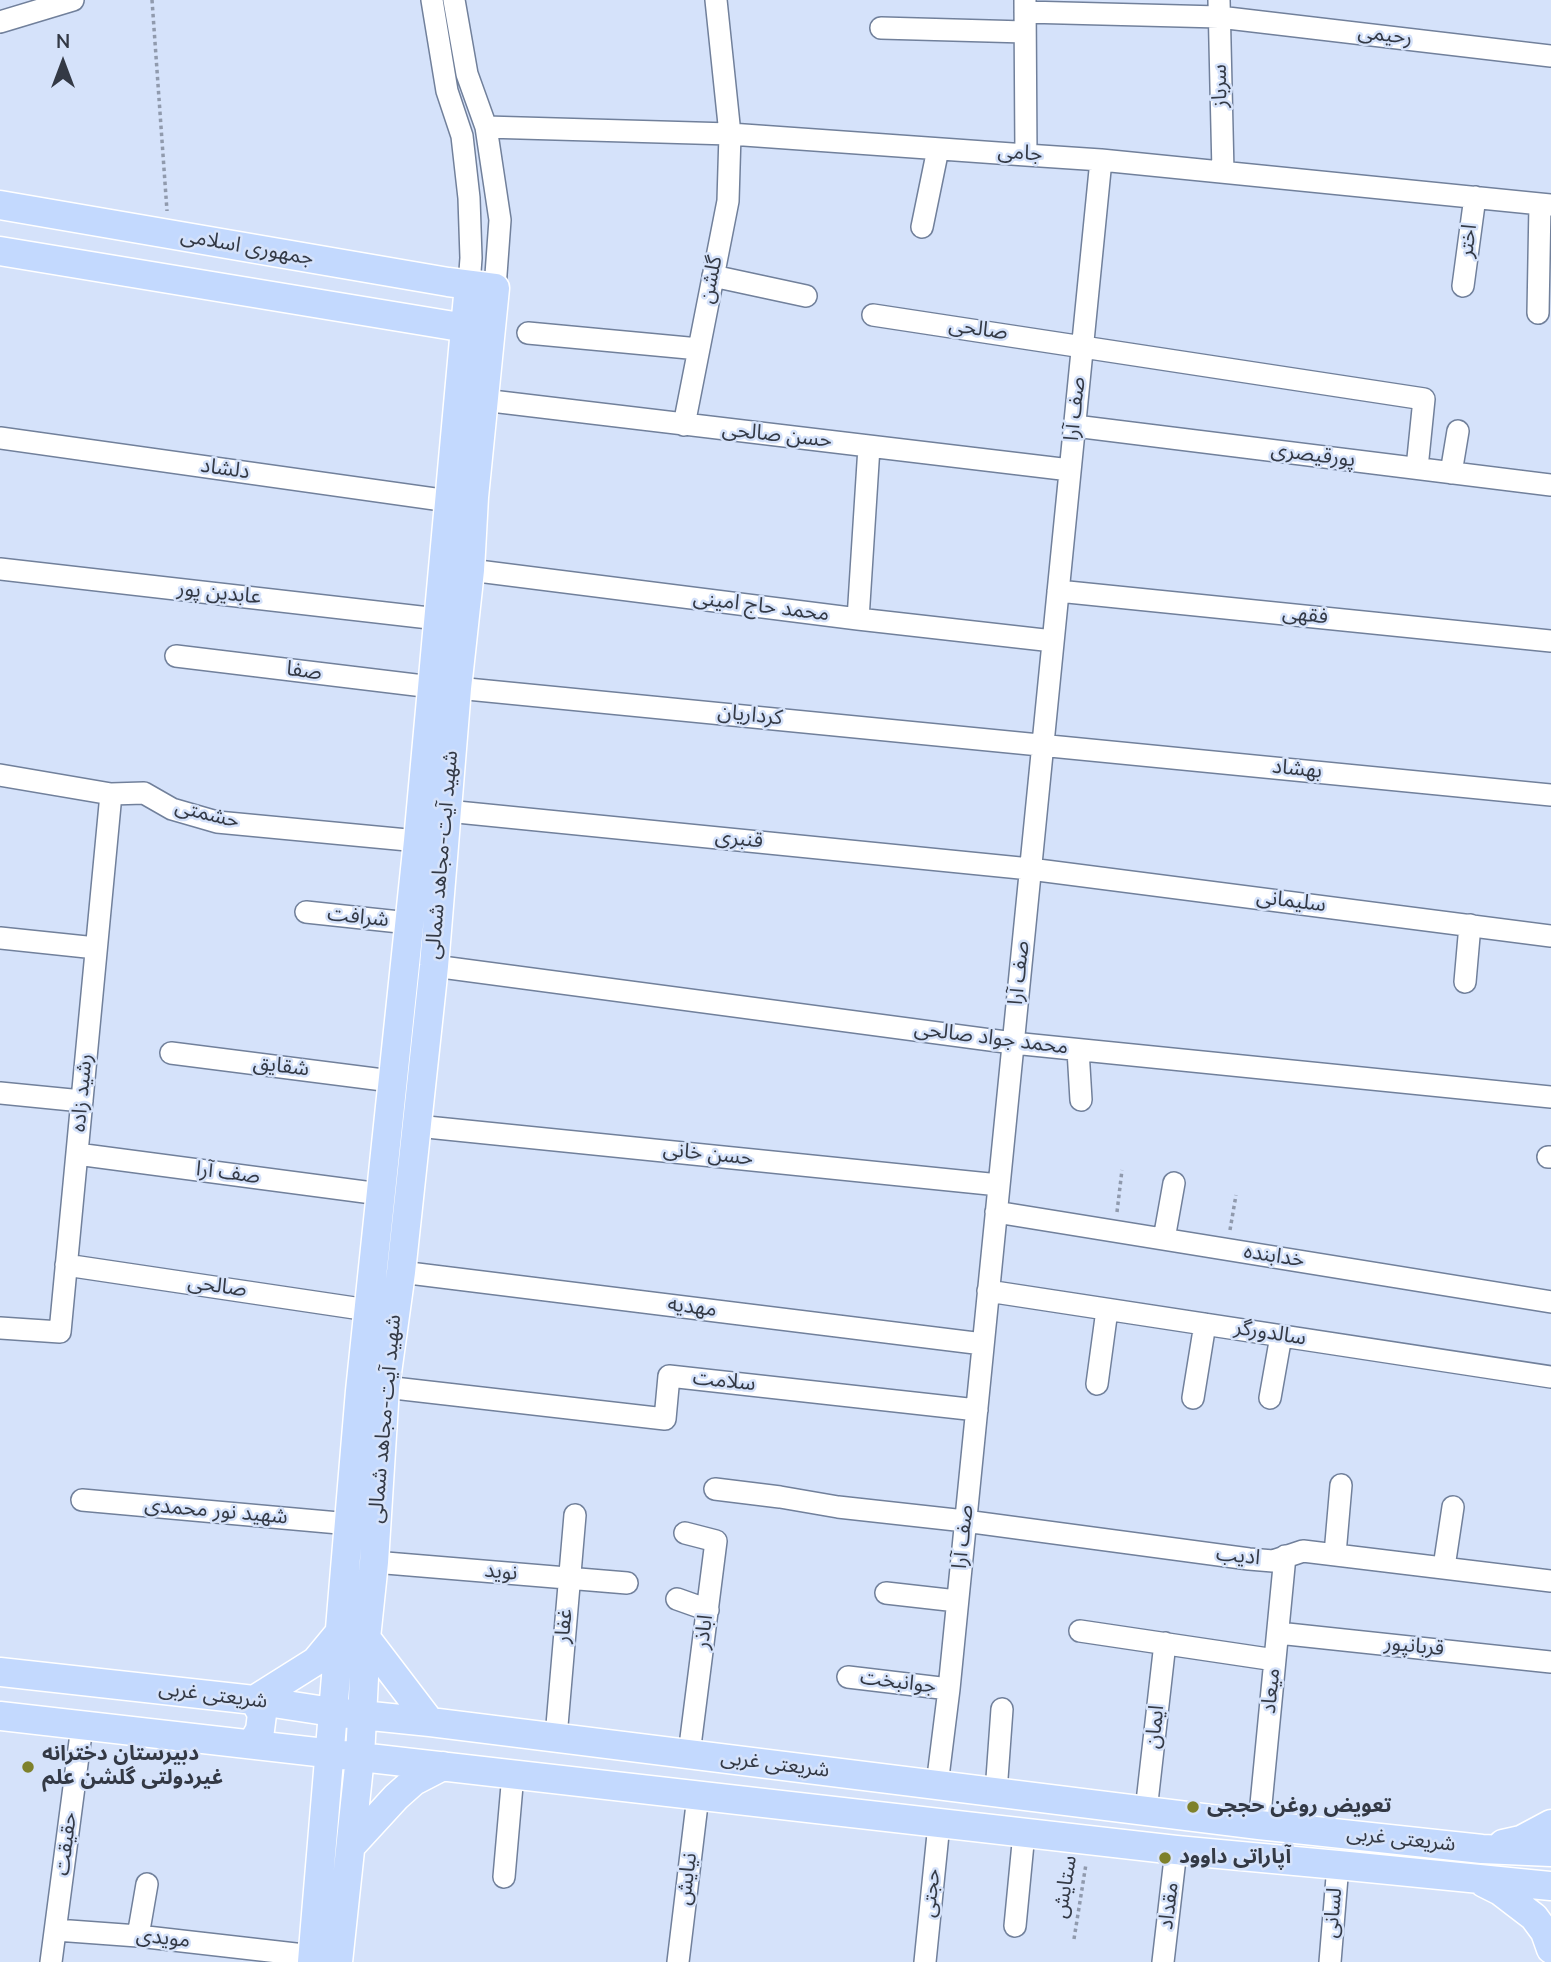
<!DOCTYPE html>
<meta charset="utf-8">
<style>
body{margin:0}
#map{position:relative;width:1551px;height:1962px;overflow:hidden;background:#d5e2fa;font-family:"Nunito Sans",sans-serif}
canvas{display:block}
.north{position:absolute;left:28px;top:28px;width:70px;height:70px;-webkit-text-stroke:5px #d5e2fa;paint-order:stroke;rotate:0deg;font-size:19px;font-weight:700;line-height:28px;text-align:center;color:#333945}
.north::after{content:'';display:block;margin:auto;width:24px;height:32px;background:#333945;clip-path:polygon(50% 0,100% 100%,50% 72%,0 100%)}
</style>
<div id="map">
<canvas width="1551" height="1962"></canvas>
<div class="north">N</div>
</div>
<script>
const ctx = document.querySelector('canvas').getContext('2d');
ctx.lineJoin = 'round';
function shape(rows) {
  const path = new Path2D();
  for (const r of rows) {
    path.moveTo(r[0], r[1]);
    for (let i = 2; i < r.length; i += 2) path.lineTo(r[i], r[i + 1]);
  }
  return path;
}
function trace(path, color, width, dash) {
  ctx.strokeStyle = color;
  ctx.lineWidth = width;
  ctx.lineCap = dash ? 'butt' : 'round';
  ctx.setLineDash(dash || []);
  ctx.stroke(path);
}
function drawText(font, color, halo, rows, align = 'center') {
  ctx.font = font + ' "Nunito Sans","Noto Sans Arabic",sans-serif';
  ctx.lineWidth = 5;
  ctx.setLineDash([]);
  ctx.textBaseline = 'middle';
  ctx.strokeStyle = halo;
  ctx.fillStyle = color;
  for (const [text, x, y, turn = 0] of rows) {
    ctx.save();
    ctx.translate(x, y);
    ctx.rotate((+turn || 0) * Math.PI / 180);
    ctx.textAlign = isNaN(turn) ? turn : align;
    if (halo) ctx.strokeText(text, 0, 0);
    ctx.fillText(text, 0, 0);
    ctx.restore();
  }
}
const path = shape([
 [152,0,167,211],
 [1117,1212,1122,1170],
 [1230,1230,1236,1195],
 [1074,1939,1086,1864]
]);
const minor = shape([
 [432,0,447,91,462,136,469,198,471,258,469,285],
 [454,0,467,74,486,127,500,220,495,288],
 [1025,0,1026,155],
 [1219,0,1223,172],
 [1025,12,1219,17,1551,56],
 [0,22,73,0],
 [881,28,1025,32],
 [486,127,730,134,1026,155,1101,160,1551,205],
 [922,227,938,149],
 [713,276,806,296],
 [1463,286,1475,197],
 [1538,313,1540,204],
 [873,315,1424,399,1417,468],
 [528,333,699,349],
 [483,400,1070,470],
 [684,425,728,201,730,134,716,0],
 [1075,426,1551,485],
 [0,438,449,501],
 [1451,473,1458,431],
 [0,569,438,619],
 [470,570,858,619,1053,641],
 [1058,591,1551,641],
 [858,619,869,447],
 [176,656,432,687],
 [457,688,1551,795],
 [0,775,111,794,144,793,172,809,217,822,418,841],
 [447,811,1030,869,1551,936],
 [306,912,409,923],
 [0,938,96,948],
 [434,966,1013,1043,1551,1097],
 [1465,982,1470,925],
 [1078,1050,1081,1100],
 [171,1053,391,1081],
 [0,1093,82,1101],
 [417,1126,999,1185],
 [77,1154,380,1194],
 [1548,1157,1551,1157],
 [996,1212,1551,1302],
 [1164,1239,1174,1183],
 [66,1265,368,1310],
 [401,1272,983,1344],
 [988,1291,1551,1377],
 [0,1328,60,1332,111,794],
 [1097,1384,1107,1310],
 [385,1387,665,1419,669,1376,977,1410],
 [1193,1398,1205,1324],
 [1270,1398,1281,1336],
 [715,1489,780,1497,838,1507,965,1521,1249,1559,1273,1561,1303,1551,1551,1581],
 [82,1500,350,1524],
 [685,1533,716,1541,689,1754],
 [1335,1554,1341,1485],
 [374,1562,627,1583],
 [1444,1567,1453,1507],
 [886,1593,957,1601],
 [677,1599,708,1610],
 [1080,1631,1275,1660],
 [1278,1633,1551,1662],
 [848,1677,949,1689],
 [556,1737,575,1515],
 [937,1785,949,1689,1101,160],
 [996,1792,1002,1709],
 [1146,1811,1165,1643],
 [1259,1825,1285,1556],
 [504,1877,513,1774],
 [1015,1926,1024,1833],
 [56,1930,138,1936,313,1956],
 [138,1936,147,1884],
 [51,1962,82,1726],
 [678,1962,698,1796],
 [925,1962,939,1824],
 [1163,1962,1176,1850],
 [1330,1962,1338,1865]
]);
const major = shape([
 [0,205,448,282,495,288,474,497,470,570,457,688,434,966,401,1272,385,1387,374,1562,366,1638,360,1757,338,1962],
 [0,251,466,328,484,329],
 [366,1638,430,1722],
 [0,1672,254,1700,332,1712,430,1722,1259,1825,1482,1849,1551,1852],
 [0,1716,1176,1850,1338,1865,1551,1886],
 [252,1744,260,1730,262,1714,254,1700,316,1661,340,1632],
 [1503,1844,1521,1840,1551,1824],
 [351,1846,396,1797,414,1781,443,1766],
 [1484,1883,1500,1891,1534,1917,1545,1932,1551,1949],
 [312,1962,360,1391,418,841,469,285]
]);
const markers = [
 [28,1767,7,"#7e812b"],
 [1193,1807,7,"#7e812b"],
 [1165,1858,7,"#7e812b"]
];
const streetNames = [
 ["رحیمی",1385,36,7],
 ["سرباز",1221,86,-91],
 ["جامی",1020,154,4],
 ["اختر",1469,241,-83],
 ["جمهوری اسلامی",247,248,10],
 ["گلشن",712,280,-79],
 ["صالحی",978,330,8],
 ["صف آرا",1076,409,-84],
 ["حسن صالحی",777,436,6],
 ["پورقیصری",1313,456,7],
 ["دلشاد",225,470,8],
 ["عابدین پور",219,594,6],
 ["محمد حاج امینی",761,607,7],
 ["فقهی",1305,616,6],
 ["صفا",304,672,7],
 ["کرداریان",750,716,6],
 ["بهشاد",1297,770,6],
 ["حشمتی",207,815,14],
 ["قنبری",739,840,6],
 ["شهید آیت-مجاهد شمالی",443,855,-85],
 ["سلیمانی",1291,902,7],
 ["شرافت",358,918,6],
 ["صف آرا",1020,973,-84],
 ["محمد جواد صالحی",991,1039,7],
 ["شقایق",281,1067,7],
 ["رشید زاده",83,1093,-85],
 ["حسن خانی",708,1155,6],
 ["صف آرا",228,1174,7],
 ["خدابنده",1274,1257,9],
 ["صالحی",217,1287,8],
 ["مهدیه",692,1308,7],
 ["سالدورگر",1270,1334,9],
 ["سلامت",724,1382,6],
 ["شهید آیت-مجاهد شمالی",386,1419,-85],
 ["شهید نور محمدی",216,1512,5],
 ["صف آرا",964,1537,-84],
 ["ادیب",1238,1557,6],
 ["نوید",501,1573,5],
 ["غفار",565,1626,-85],
 ["اباذر",705,1632,-83],
 ["قربانپور",1414,1647,6],
 ["جوانبخت",898,1683,7],
 ["میعاد",1272,1691,-84],
 ["شریعتی غربی",213,1696,7],
 ["ایمان",1156,1727,-84],
 ["شریعتی غربی",775,1765,7],
 ["شریعتی غربی",1401,1840,6],
 ["حقیقت",67,1844,-83],
 ["نیایش",688,1879,-83],
 ["ستایش",1066,1887,-81],
 ["حجتی",932,1893,-84],
 ["مقداد",1170,1906,-83],
 ["لسانی",1334,1913,-85],
 ["مویدی",163,1939,6]
];
const poiNames = [
 ["دبیرستان دخترانه",42,1755],
 ["غیردولتی گلشن علم",42,1779],
 ["تعویض روغن حججی",1207,1807],
 ["آپاراتی داوود",1179,1858]
];
trace(minor, '#71809b', 24);
trace(major, '#fff', 31);
trace(path, '#909aad', 3.5, [3.5, 3.5]);
trace(minor, '#fff', 21);
trace(major, '#c3d9fe', 28);
for (const [x, y, r, color] of markers) {
  const dot = new Path2D();
  dot.arc(x, y, r, 0, 2 * Math.PI);
  ctx.fillStyle = color;
  ctx.fill(dot);
  trace(dot, '#d5e2fa', 2.5);
}
drawText('21px', '#333945', '#d5e2fa', streetNames);
drawText('bold 21px', '#333945', '#d5e2fa', poiNames, 'left');
</script>
